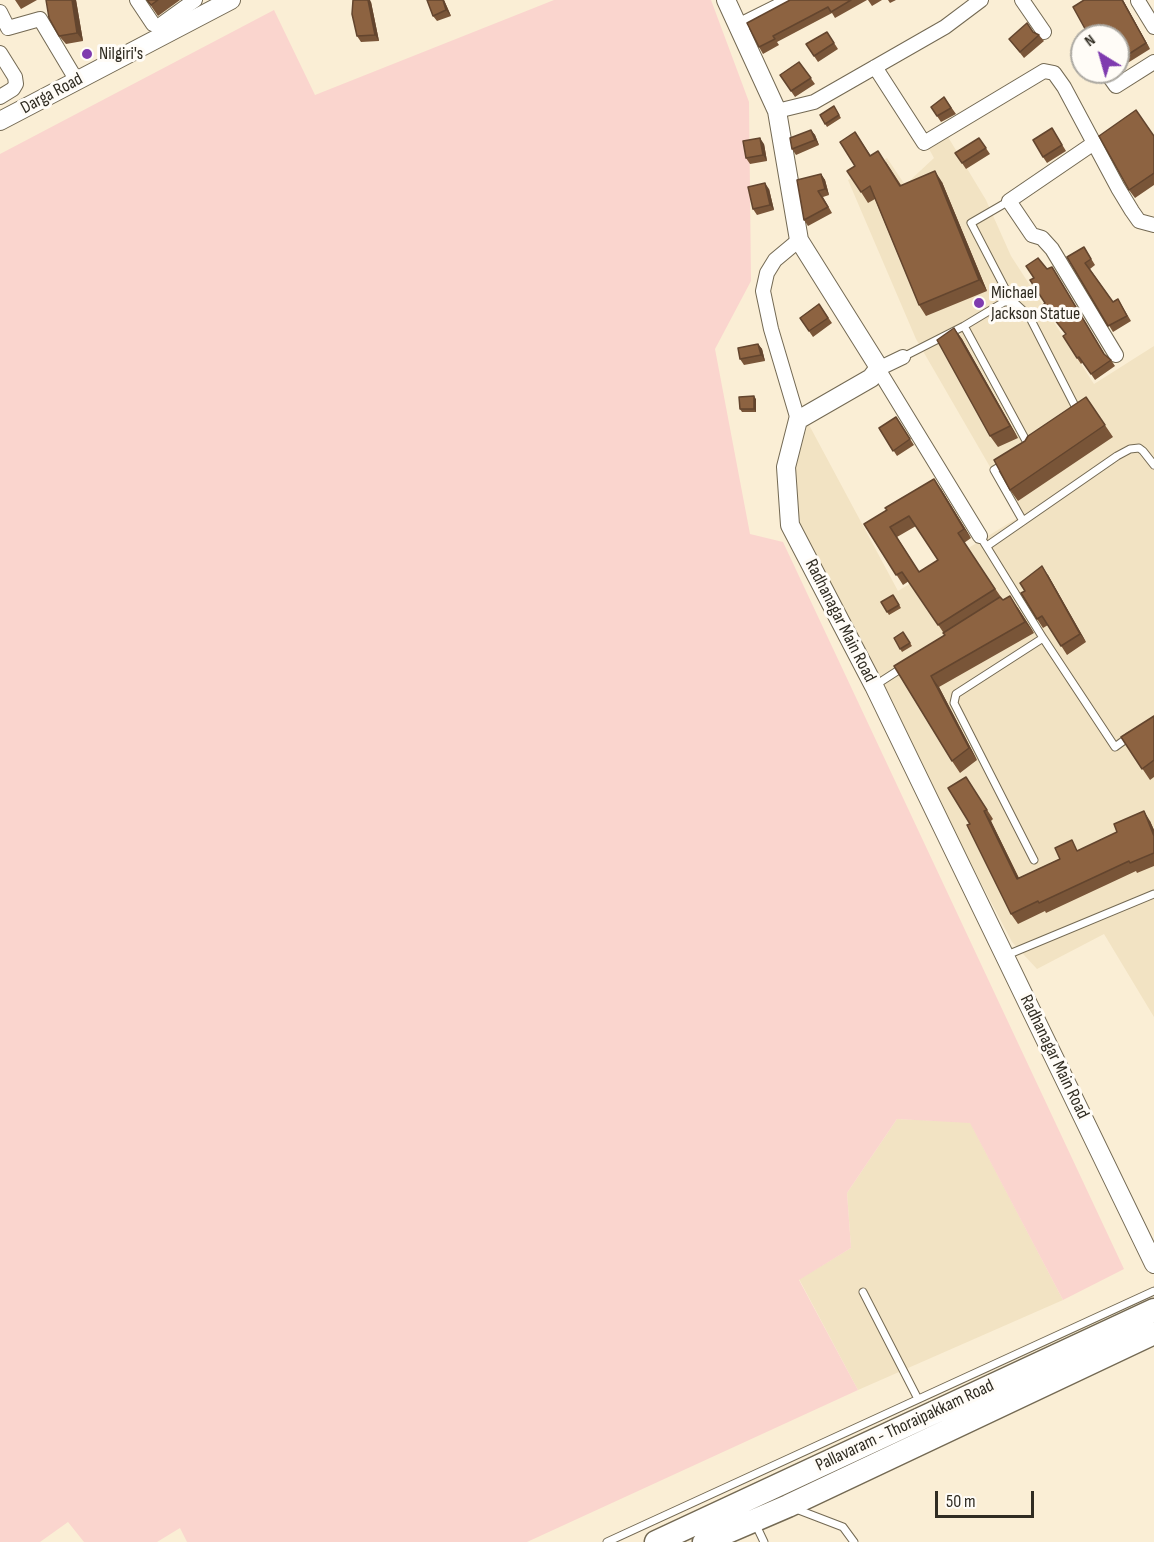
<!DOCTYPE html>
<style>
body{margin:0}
#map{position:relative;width:1154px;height:1542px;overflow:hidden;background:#faeed5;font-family:"Sofia Sans Condensed",sans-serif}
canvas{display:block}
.north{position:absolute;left:1070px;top:24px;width:60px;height:60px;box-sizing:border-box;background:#fffcf7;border:2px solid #aca9a2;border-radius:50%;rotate:323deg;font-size:16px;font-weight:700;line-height:24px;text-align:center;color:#302c22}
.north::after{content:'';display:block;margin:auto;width:21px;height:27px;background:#7f3baf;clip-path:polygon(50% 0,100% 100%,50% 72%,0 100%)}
.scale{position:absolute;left:935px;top:1491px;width:99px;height:27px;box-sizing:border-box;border:3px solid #302c22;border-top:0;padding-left:8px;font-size:18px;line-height:21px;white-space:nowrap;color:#302c22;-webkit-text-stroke:4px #fffcf7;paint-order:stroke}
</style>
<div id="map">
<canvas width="1154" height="1542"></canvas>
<div class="north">N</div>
<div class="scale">50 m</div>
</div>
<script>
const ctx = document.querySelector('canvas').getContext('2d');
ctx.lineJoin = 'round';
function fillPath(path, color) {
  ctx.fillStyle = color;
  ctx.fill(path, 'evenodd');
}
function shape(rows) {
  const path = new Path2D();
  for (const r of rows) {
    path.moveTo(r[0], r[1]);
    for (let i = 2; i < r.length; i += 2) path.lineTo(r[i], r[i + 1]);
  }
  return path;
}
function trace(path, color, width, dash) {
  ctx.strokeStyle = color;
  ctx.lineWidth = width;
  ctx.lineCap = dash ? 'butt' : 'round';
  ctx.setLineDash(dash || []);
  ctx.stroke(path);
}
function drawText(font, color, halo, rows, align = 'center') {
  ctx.font = font + ' "Sofia Sans Condensed",sans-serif';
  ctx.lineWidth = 6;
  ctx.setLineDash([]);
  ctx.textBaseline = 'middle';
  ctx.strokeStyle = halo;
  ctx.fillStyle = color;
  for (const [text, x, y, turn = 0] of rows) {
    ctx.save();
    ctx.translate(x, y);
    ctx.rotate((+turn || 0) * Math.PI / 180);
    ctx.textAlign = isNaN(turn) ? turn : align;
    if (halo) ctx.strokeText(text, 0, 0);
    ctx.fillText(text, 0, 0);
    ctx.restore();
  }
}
const built = shape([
 [948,137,986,200,1011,256,1094,384,1154,346,1154,1017,1104,934,1037,969,1012,942,795,529,793,476,808,423,898,591,1019,517,916,339,848,180,887,158,905,185,934,158,929,149],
 [897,1119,970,1122,1063,1300,858,1390,799,1279,851,1248,847,1193]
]);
const green = shape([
 [554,0,711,0,749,102,751,281,715,349,750,534,783,542,1124,1269,1063,1300,970,1123,897,1119,847,1193,851,1248,799,1280,858,1390,527,1542,187,1542,180,1528,157,1542,84,1542,68,1522,40,1542,0,1542,0,154,274,10,315,95]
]);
const service = shape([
 [1009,201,971,223,1008,294,1007,298,1004,302,964,326,1030,448],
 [1004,302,1014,302,1029,316,1075,406],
 [903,357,964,326],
 [1006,463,994,470,1023,521],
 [980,536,1043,638,1115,747,1130,736],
 [987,546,1117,456,1130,449,1139,448,1143,451,1154,465],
 [874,686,905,666],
 [1034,860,954,703,956,694,1043,638],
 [1007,955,1154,894],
 [863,1292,918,1399],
 [796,1509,843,1527,854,1542],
 [755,1523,764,1542],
 [607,1542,1154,1291]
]);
const minor = shape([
 [137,0,153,24,159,26,195,0],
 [1022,0,1044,32],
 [1138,1,1154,27],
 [0,12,8,28,40,19,77,81],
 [738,26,790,0],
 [0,53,15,77,16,84,13,89,0,97],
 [875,67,924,143,1044,71,1054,73,1064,87,1118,188,1132,211,1139,221,1154,225],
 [1106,72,1116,86,1154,62],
 [777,111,814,102,945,27,981,0],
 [1094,143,1009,201,1032,235,1042,238,1052,249,1116,355],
 [903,357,878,369,980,536],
 [798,420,771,329,763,291,767,273,775,260,799,240]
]);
const tertiary = shape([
 [726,0,777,111,799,240,878,366,878,369,871,378,798,420,786,467,790,525,874,686,1154,1264],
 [0,121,231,0]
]);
const primary = shape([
 [656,1542,1154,1310],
 [704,1542,788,1506,1154,1333]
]);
const wall = shape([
 [15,0,37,0,21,9],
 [76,0,83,41,66,44,59,36],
 [147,0,180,0,158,16],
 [427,0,444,0,451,16,437,21,433,16],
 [790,0,867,0,835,18,832,13,777,42,779,45,763,54,759,47],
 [868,0,882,0,872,6],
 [888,0,896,0,890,3],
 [1084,0,1123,0,1150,49,1118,69,1118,36],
 [371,2,379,41,361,42,357,36],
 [827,32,838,49,818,62,806,44],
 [1033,32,1039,35,1044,41,1024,58,1009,39],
 [799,62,815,84,795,97,780,75],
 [944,97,956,114,941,122,931,107],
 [834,106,841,118,827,127,820,115],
 [1052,128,1066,151,1047,163,1043,157],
 [811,130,815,135,819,145,796,155,792,149],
 [855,132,871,156,886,162,901,185,942,182,987,291,926,316,919,305,875,199,868,203,861,192,855,166],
 [1154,136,1154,185,1135,198,1129,190],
 [979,138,990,154,966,169,962,163],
 [764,144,767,161,750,164,746,158],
 [821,174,825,180,829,195,823,197,832,213,808,226,804,220],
 [769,189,774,210,757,215,753,209],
 [1084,247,1095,265,1090,269,1113,302,1118,299,1131,321,1113,332,1067,257],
 [1052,267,1105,355,1111,360,1115,366,1095,380,1083,362,1081,364,1077,358,1066,334,1043,305,1045,303,1034,278],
 [819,304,832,323,813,337,800,318],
 [954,328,962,339,1018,438,998,447,990,436],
 [758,344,762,349,765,361,744,365,740,359],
 [1086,397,1113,437,1018,501,1010,490,1025,441],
 [756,399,756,412,742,412,740,409],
 [900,423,914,445,897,456,879,428],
 [941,489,971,538,964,543,1003,600,1018,608,1034,633,939,687,977,760,960,773,952,761,894,666,945,635,909,581,903,585,864,524],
 [916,526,938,560,919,572,897,537],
 [1048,575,1086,642,1067,655,1048,625,1043,628,1037,619],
 [893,595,901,608,889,615,881,602],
 [903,632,912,646,902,652,894,638],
 [1154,716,1154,777,1150,780,1121,737],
 [966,777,993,819,991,821,1019,878,1079,850,1150,821,1154,830,1154,866,1137,873,1136,871,1046,913,1045,911,1018,924,1011,914,970,824]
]);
const shadedWall = shape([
 [72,0,76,0,83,41,77,33],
 [368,0,370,0,371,2,379,41,375,35],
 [443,0,444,0,451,16,446,10],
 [1122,0,1123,0,1150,49,1146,43],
 [811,130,815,135,819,145,815,140],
 [760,138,764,144,767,161,763,155],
 [935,171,942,182,987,291,979,280],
 [821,174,825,180,829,195,825,189],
 [765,183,769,189,774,210,770,205],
 [954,328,962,339,1018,438,1010,426],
 [758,344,762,349,765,361,761,355],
 [754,396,756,399,756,412,754,409],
 [934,479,941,489,971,538,964,529],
 [1042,566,1048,575,1086,642,1080,634],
 [1010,596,1018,608,1034,633,1025,622],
 [931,676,939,687,977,760,969,748],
 [984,811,991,821,1024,889,1017,879],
 [1144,811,1150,821,1154,830,1154,836]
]);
const building = shape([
 [46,0,72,0,77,33,59,36,49,18,46,0],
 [147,0,158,0,151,5,147,0],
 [353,0,368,0,375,35,357,36,352,14,353,0],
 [427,0,443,0,446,10,433,16,427,0],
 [790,0,851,0,831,12,828,7,773,36,775,39,759,47,747,23,790,0],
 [1084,0,1122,0,1146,43,1118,61,1118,36,1089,36,1073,7,1084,0],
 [1027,23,1033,32,1039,35,1020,52,1009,39,1027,23],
 [827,32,834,43,814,56,806,44,827,32],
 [799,62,811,78,791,91,780,75,799,62],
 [944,97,951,108,937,116,931,107,944,97],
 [834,106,839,115,825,124,820,115,834,106],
 [1136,110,1154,136,1154,173,1129,190,1099,136,1136,110],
 [1052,128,1062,145,1043,157,1033,140,1052,128],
 [811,130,815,140,792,149,790,138,811,130],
 [855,132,870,156,878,151,900,186,935,171,979,280,919,305,870,186,861,192,847,171,855,166,840,142,855,132],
 [760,138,763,155,746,158,743,141,760,138],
 [979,138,986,148,962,163,955,153,979,138],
 [821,174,825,189,818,191,828,207,804,220,797,180,821,174],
 [765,183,770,205,753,209,748,187,765,183],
 [1084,247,1091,259,1085,263,1113,302,1118,299,1127,316,1108,326,1067,257,1084,247],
 [1038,258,1047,269,1052,267,1104,354,1111,360,1091,374,1079,357,1077,358,1063,336,1066,334,1043,305,1045,303,1030,280,1034,278,1026,266,1038,258],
 [819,304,828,318,809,331,800,318,819,304],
 [954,328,1010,426,990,436,937,340,954,328],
 [758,344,761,355,740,359,738,348,758,344],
 [754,396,754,409,740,409,739,397,754,396],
 [1086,397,1105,425,1010,490,994,460,1025,441,1028,436,1086,397],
 [896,417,910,439,893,451,879,428,896,417],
 [934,479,964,529,958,533,995,589,938,625,902,572,896,575,864,524,887,510,885,508,934,479],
 [909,516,938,560,919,572,890,527,909,516],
 [1042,566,1080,634,1061,646,1042,616,1037,619,1021,593,1025,591,1020,583,1042,566],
 [893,595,899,605,887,612,881,602,893,595],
 [1010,596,1025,622,931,676,969,748,952,761,894,666,945,635,943,633,1000,597,1003,600,1010,596],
 [903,632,910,643,900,649,894,638,903,632],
 [1154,716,1154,760,1142,769,1121,737,1154,716],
 [966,777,987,810,984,811,1017,879,1060,859,1055,848,1072,840,1077,851,1117,832,1114,824,1144,811,1154,836,1154,853,1130,863,1129,861,1039,903,1038,901,1011,914,967,825,970,824,948,788,966,777]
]);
const markers = [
 [87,54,6,"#7f3baf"],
 [979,303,6,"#7f3baf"]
];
const poiNames = [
 ["Nilgiri's",99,54],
 ["Michael",991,293],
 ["Jackson Statue",991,314]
];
const streetNames = [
 ["Darga Road",52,94,-28],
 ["Radhanagar Main Road",840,621,63],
 ["Radhanagar Main Road",1054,1057,64],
 ["Pallavaram - Thoraipakkam Road",905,1426,-25]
];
fillPath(built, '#f2e3c3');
fillPath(green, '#fad5ce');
trace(service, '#736953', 9);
trace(minor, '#736953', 16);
trace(tertiary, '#736953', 20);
trace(primary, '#736953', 25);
trace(service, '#fff', 7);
trace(minor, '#fff', 14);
trace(tertiary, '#fff', 18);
trace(primary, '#fff', 22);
fillPath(wall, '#795538');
fillPath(shadedWall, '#63452e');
fillPath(building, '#8d6341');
trace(building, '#63452e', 1.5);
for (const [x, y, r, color] of markers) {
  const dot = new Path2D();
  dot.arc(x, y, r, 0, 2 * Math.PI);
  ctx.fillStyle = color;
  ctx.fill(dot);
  trace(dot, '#fffcf7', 2);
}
drawText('18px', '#302c22', '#fffcf7', poiNames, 'left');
drawText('18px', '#302c22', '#fffcf7', streetNames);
</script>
